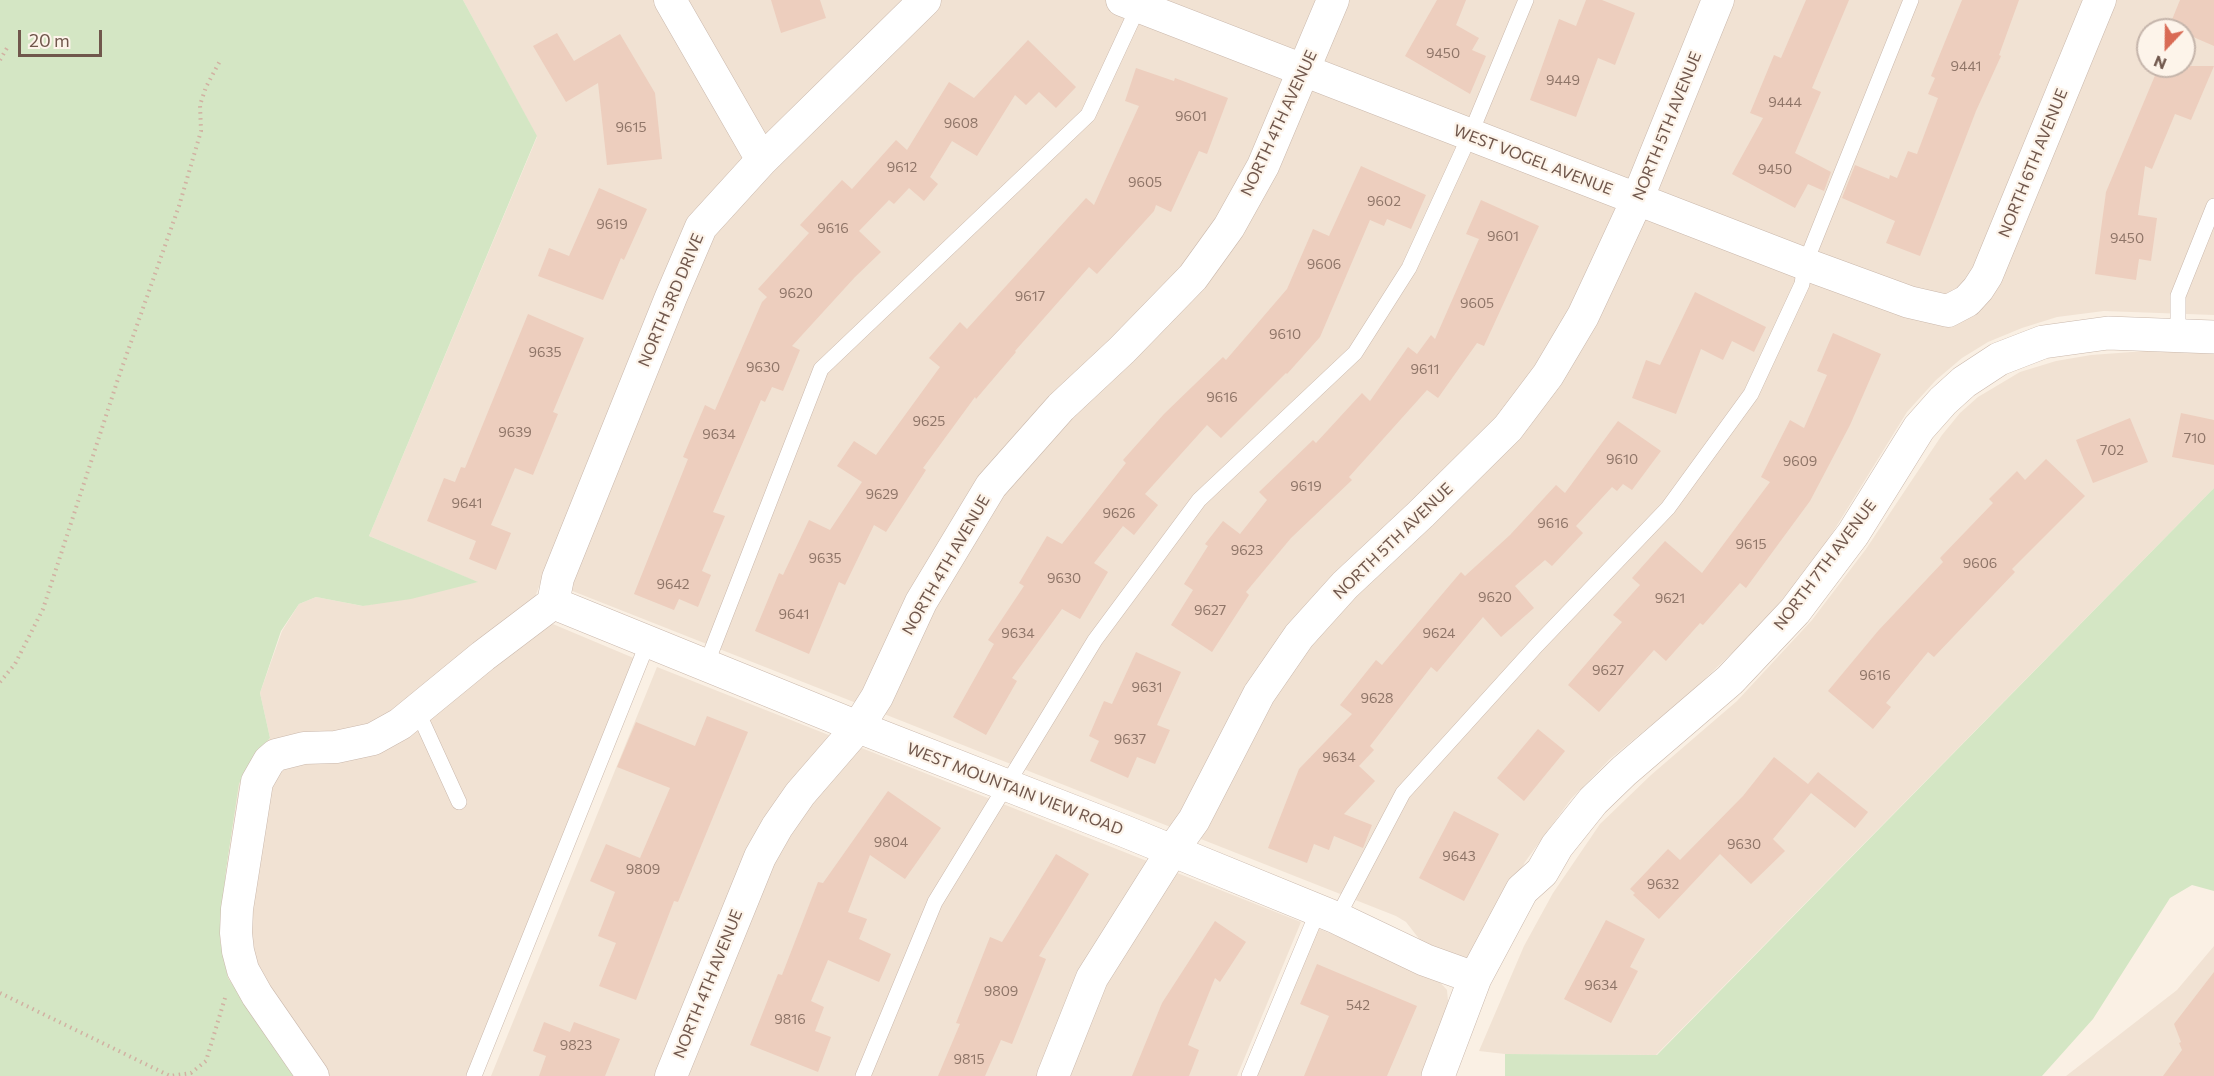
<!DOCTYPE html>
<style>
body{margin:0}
#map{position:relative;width:2214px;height:1076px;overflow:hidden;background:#faf0e4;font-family:Commissioner,sans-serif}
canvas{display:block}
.north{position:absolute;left:2136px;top:18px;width:60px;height:60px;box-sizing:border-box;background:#fdf4ea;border:2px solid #c5b5ab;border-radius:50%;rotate:202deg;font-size:16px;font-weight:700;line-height:24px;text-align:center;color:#70574c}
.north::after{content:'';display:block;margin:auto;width:21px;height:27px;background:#d96a54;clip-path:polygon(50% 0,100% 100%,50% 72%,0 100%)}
.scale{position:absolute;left:18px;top:30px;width:84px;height:27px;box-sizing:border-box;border:3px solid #70574c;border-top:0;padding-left:8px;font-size:18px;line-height:21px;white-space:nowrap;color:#70574c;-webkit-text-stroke:4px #fdf4ea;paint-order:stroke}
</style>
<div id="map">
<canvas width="2214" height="1076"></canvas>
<div class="north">N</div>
<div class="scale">20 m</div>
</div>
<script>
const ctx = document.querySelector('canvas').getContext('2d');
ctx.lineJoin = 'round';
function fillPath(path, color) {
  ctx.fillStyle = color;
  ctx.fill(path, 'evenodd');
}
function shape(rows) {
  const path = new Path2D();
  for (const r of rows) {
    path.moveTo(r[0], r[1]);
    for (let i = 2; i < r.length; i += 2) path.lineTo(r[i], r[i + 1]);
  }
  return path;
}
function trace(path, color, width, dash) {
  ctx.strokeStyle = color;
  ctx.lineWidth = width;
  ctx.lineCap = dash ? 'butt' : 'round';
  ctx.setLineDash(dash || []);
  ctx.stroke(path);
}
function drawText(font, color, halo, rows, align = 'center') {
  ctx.font = font + ' Commissioner,sans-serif';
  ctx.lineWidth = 4.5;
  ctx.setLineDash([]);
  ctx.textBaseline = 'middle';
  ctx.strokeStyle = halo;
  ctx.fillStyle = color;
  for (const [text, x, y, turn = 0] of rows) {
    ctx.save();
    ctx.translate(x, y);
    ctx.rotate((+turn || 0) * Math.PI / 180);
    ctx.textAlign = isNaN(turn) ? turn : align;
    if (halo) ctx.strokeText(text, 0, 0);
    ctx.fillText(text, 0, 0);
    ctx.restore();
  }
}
const residential = shape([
 [463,0,2214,0,2214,315,2104,311,2057,317,2022,328,1988,342,1962,358,1936,380,1907,412,1828,540,1795,585,1753,633,1689,694,1610,759,1571,799,1525,862,1475,964,1427,949,1406,922,1396,916,542,579,535,597,548,622,636,659,469,1076,296,1076,228,978,220,940,226,870,239,784,254,756,270,738,260,693,282,631,299,604,316,597,363,606,477,582,369,536,537,137],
 [2148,30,2184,30,2184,66,2148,66],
 [2146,351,2214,353,2214,488,1656,1055,1505,1054,1479,1051,1524,946,1553,893,1600,824,1651,775,1737,701,1812,620,1866,549,1942,435,1960,413,1978,397,2020,372,2056,361,2091,355],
 [657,667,1301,922,1237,1076,491,1076],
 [1317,928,1434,976,1447,990,1449,1012,1425,1076,1257,1076],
 [2214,946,2214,1076,2066,1076,2177,990]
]);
const green = shape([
 [0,0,463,0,537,136,369,536,478,582,411,599,363,606,316,597,299,604,281,631,260,693,270,738,254,756,239,784,226,870,220,940,228,978,296,1076,0,1076],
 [2214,488,2214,891,2192,885,2170,898,2093,1019,2042,1076,1505,1076,1505,1054,1657,1055]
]);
const building = shape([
 [771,0,820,0,826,18,781,33],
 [1437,0,1466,0,1456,25,1479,38,1472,50,1486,56,1470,94,1405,56],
 [1586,0,1602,0,1635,13,1615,65,1598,58,1576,117,1530,100,1559,19,1576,26],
 [1806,0,1849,0,1812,88,1821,92,1795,153,1831,172,1824,191,1808,184,1795,208,1732,174,1763,118,1750,113,1774,55,1781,58],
 [1962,0,2019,0,1999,55,2001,56,1976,111,1920,256,1886,243,1895,221,1842,198,1855,165,1889,179,1890,175,1897,178,1908,151,1917,154,1938,98,1928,94,1935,78,1931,76],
 [2180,0,2214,0,2214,46,2184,33,2184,30,2177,30,2169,27],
 [557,33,574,61,620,34,655,93,662,159,607,165,598,83,566,102,533,46],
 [1028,40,1076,87,1056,108,1039,92,1026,105,1015,95,977,156,952,141,930,177,938,184,924,201,909,188,894,204,889,200,859,231,881,252,855,277,792,346,800,350,783,391,772,387,765,402,761,400,713,512,725,516,702,571,711,575,698,607,679,599,674,610,634,594,688,459,683,457,705,405,715,410,762,302,767,297,758,289,809,233,800,225,842,180,852,189,896,140,907,150,949,82,974,98],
 [2159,66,2214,66,2191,120,2175,114,2152,169,2145,166,2138,215,2157,218,2151,261,2139,259,2136,280,2095,274,2106,192],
 [1136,68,1174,81,1175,78,1228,98,1207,154,1199,151,1171,212,1156,205,1154,211,1097,274,1089,267,1015,351,1016,352,976,399,975,397,923,468,926,470,886,532,874,525,845,585,839,582,809,654,755,631,779,573,783,575,809,520,830,530,862,482,837,466,854,441,876,455,940,367,929,358,960,322,967,329,1086,198,1094,205,1139,106,1125,101],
 [1361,166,1426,195,1411,229,1387,219,1384,226,1370,220,1320,337,1287,374,1286,373,1221,438,1207,425,1145,494,1158,505,1134,535,1123,526,1094,563,1108,572,1080,619,1062,609,1012,678,1017,681,986,735,953,717,994,644,988,640,1024,586,1019,583,1047,536,1062,544,1126,463,1123,460,1164,414,1223,357,1226,360,1287,289,1313,229,1329,236],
 [599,188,647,209,624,260,621,258,603,300,538,276,549,248,569,256],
 [1481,200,1539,226,1484,346,1477,343,1438,398,1427,390,1349,477,1352,480,1291,538,1246,592,1249,595,1212,652,1171,625,1193,590,1184,584,1208,546,1205,544,1223,521,1240,534,1267,500,1259,492,1313,440,1316,443,1362,393,1370,401,1408,347,1417,354,1431,335,1435,339,1479,239,1466,234],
 [1695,292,1766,327,1754,352,1732,341,1723,360,1701,349,1676,414,1632,398,1646,360,1660,365],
 [528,314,584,338,553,412,558,414,533,475,515,468,491,525,511,533,496,570,469,559,476,541,427,521,444,478,455,482,461,467,465,468],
 [1833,333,1881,354,1850,425,1810,501,1746,588,1740,583,1703,625,1700,623,1666,661,1654,650,1599,712,1568,685,1622,622,1613,615,1640,585,1632,578,1665,541,1702,573,1770,482,1761,477,1790,420,1804,428,1827,375,1817,371],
 [2181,413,2214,420,2214,465,2172,457],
 [2130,418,2148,462,2093,483,2076,440],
 [1618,421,1661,451,1632,490,1623,484,1617,491,1612,487,1576,526,1583,533,1552,566,1545,560,1515,586,1534,608,1501,637,1483,617,1437,672,1431,667,1370,746,1374,750,1359,766,1375,781,1344,814,1372,825,1363,848,1334,836,1329,850,1314,844,1307,863,1268,848,1299,769,1352,714,1340,705,1376,660,1382,665,1461,572,1465,576,1510,535,1556,485,1565,493],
 [2046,459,2085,496,2012,569,2015,572,1934,657,1928,652,1886,703,1891,707,1873,729,1828,691,1878,631,1943,562,1940,558,1993,503,1989,499,2017,471,2025,480],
 [1136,652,1181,672,1157,725,1170,730,1155,764,1137,757,1128,778,1090,761,1099,741,1089,736,1104,701,1112,704],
 [707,716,748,732,678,902,674,901,636,1000,599,986,616,943,598,936,615,892,590,881,606,844,640,858,670,788,617,767,636,722,695,746],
 [1538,729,1565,751,1524,801,1497,778],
 [1774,757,1808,784,1818,772,1868,812,1855,828,1811,793,1773,839,1785,851,1751,884,1720,854,1659,919,1633,895,1635,893,1630,889,1668,849,1680,860,1743,796],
 [888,791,941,828,905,879,870,855,848,912,867,919,859,939,891,954,879,982,828,960,811,1001,824,1007,815,1031,831,1037,818,1072,750,1045,778,974,782,975,818,882,823,883],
 [1454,811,1499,834,1464,901,1419,878],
 [1056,854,1089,874,1039,956,1046,959,1012,1044,1001,1040,985,1076,938,1076,960,1024,956,1023,990,937,1002,942],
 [1606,920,1645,939,1630,967,1638,971,1611,1023,1564,999],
 [1215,921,1246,942,1220,982,1215,978,1188,1045,1199,1050,1189,1076,1132,1076,1162,1003],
 [1317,964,1417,1006,1387,1076,1304,1076,1329,1016,1300,1004],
 [2214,972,2214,1076,2163,1076,2182,1050,2179,1043,2181,1042,2174,1024],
 [544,1022,570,1032,574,1022,620,1039,605,1076,539,1076,546,1056,533,1051]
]);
const path = shape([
 [0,60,7,48],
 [0,682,15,664,43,609,118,379,179,206,201,131,200,105,206,87,221,59],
 [0,993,170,1076,191,1073,206,1061,225,998]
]);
const service = shape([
 [2178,335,2178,296,2214,206],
 [706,665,821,369,1088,115,1140,3],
 [417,710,459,802],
 [1337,918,1403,793,1537,645,1668,508,1751,394,1802,284,1805,264,1911,0],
 [474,1076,648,642],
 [863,1076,935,902,1095,640,1199,500,1355,353,1409,268,1470,135,1526,0],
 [1249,1076,1318,911]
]);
const minor = shape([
 [670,0,762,160],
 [1122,0,1805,264,1909,302,1948,311,1967,301,1978,289,1987,275,2100,0],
 [553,603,858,727,1124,831,1337,918,1425,960,1475,978],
 [553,603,558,578,671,297,701,227,762,160,925,0],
 [313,1076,257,995,243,970,238,951,236,933,237,909,257,782,269,761,276,755,304,748,336,747,373,739,400,724,483,656,553,603],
 [671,1076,760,857,777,827,800,794,858,727,877,697,921,602,991,486,1061,407,1122,350,1193,277,1229,227,1263,166,1333,0],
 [1053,1076,1092,978,1172,851,1194,820,1259,694,1299,636,1345,585,1421,514,1508,428,1548,375,1583,316,1605,269,1637,200,1718,0]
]);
const tertiary = shape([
 [1438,1076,1475,978,1522,890,1542,872,1557,846,1593,801,1624,771,1730,680,1795,611,1853,534,1919,428,1943,401,1964,382,1999,359,2043,342,2108,333,2214,337]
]);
const numberNames = [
 ["9450",1443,53],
 ["9441",1966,66],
 ["9449",1563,80],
 ["9444",1785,102],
 ["9601",1191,116],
 ["9608",961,123],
 ["9615",631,127],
 ["9612",902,167],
 ["9450",1775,169],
 ["9605",1145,182],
 ["9602",1384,201],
 ["9619",612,224],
 ["9616",833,228],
 ["9601",1503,236],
 ["9450",2127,238],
 ["9606",1324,264],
 ["9620",796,293],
 ["9617",1030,296],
 ["9605",1477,303],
 ["9610",1285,334],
 ["9635",545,352],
 ["9630",763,367],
 ["9611",1425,369],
 ["9616",1222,397],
 ["9625",929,421],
 ["9639",515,432],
 ["9634",719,434],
 ["710",2195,438],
 ["702",2112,450],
 ["9610",1622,459],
 ["9609",1800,461],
 ["9619",1306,486],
 ["9629",882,494],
 ["9641",467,503],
 ["9626",1119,513],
 ["9616",1553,523],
 ["9615",1751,544],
 ["9623",1247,550],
 ["9635",825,558],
 ["9606",1980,563],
 ["9630",1064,578],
 ["9642",673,584],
 ["9620",1495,597],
 ["9621",1670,598],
 ["9627",1210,610],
 ["9641",794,614],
 ["9634",1018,633],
 ["9624",1439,633],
 ["9627",1608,670],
 ["9616",1875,675],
 ["9631",1147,687],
 ["9628",1377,698],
 ["9637",1130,739],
 ["9634",1339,757],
 ["9804",891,842],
 ["9630",1744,844],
 ["9643",1459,856],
 ["9809",643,869],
 ["9632",1663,884],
 ["9634",1601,985],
 ["9809",1001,991],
 ["542",1358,1005],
 ["9816",790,1019],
 ["9823",576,1045],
 ["9815",969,1059]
];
const streetNames = [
 ["NORTH 4TH AVENUE",1279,123,-65],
 ["NORTH 5TH AVENUE",1667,126,-68],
 ["WEST VOGEL AVENUE",1533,160,21],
 ["NORTH 6TH AVENUE",2033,163,-68],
 ["NORTH 3RD DRIVE",671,300,-67],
 ["NORTH 5TH AVENUE",1393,541,-44],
 ["NORTH 4TH AVENUE",946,565,-60],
 ["NORTH 7TH AVENUE",1825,565,-53],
 ["WEST MOUNTAIN VIEW ROAD",1015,789,21],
 ["NORTH 4TH AVENUE",708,984,-68]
];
fillPath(residential, '#f1e2d3');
fillPath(green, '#d4e6c4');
fillPath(building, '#edcebe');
trace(service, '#cab8ac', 16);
trace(minor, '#cab8ac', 33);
trace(tertiary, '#cab8ac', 34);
trace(path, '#d1b1a2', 4, [1.5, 4.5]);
trace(service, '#fff', 15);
trace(minor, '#fff', 32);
trace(tertiary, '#fff', 33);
drawText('14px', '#8f7568', null, numberNames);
drawText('16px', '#70574c', '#fdf4ea', streetNames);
</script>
